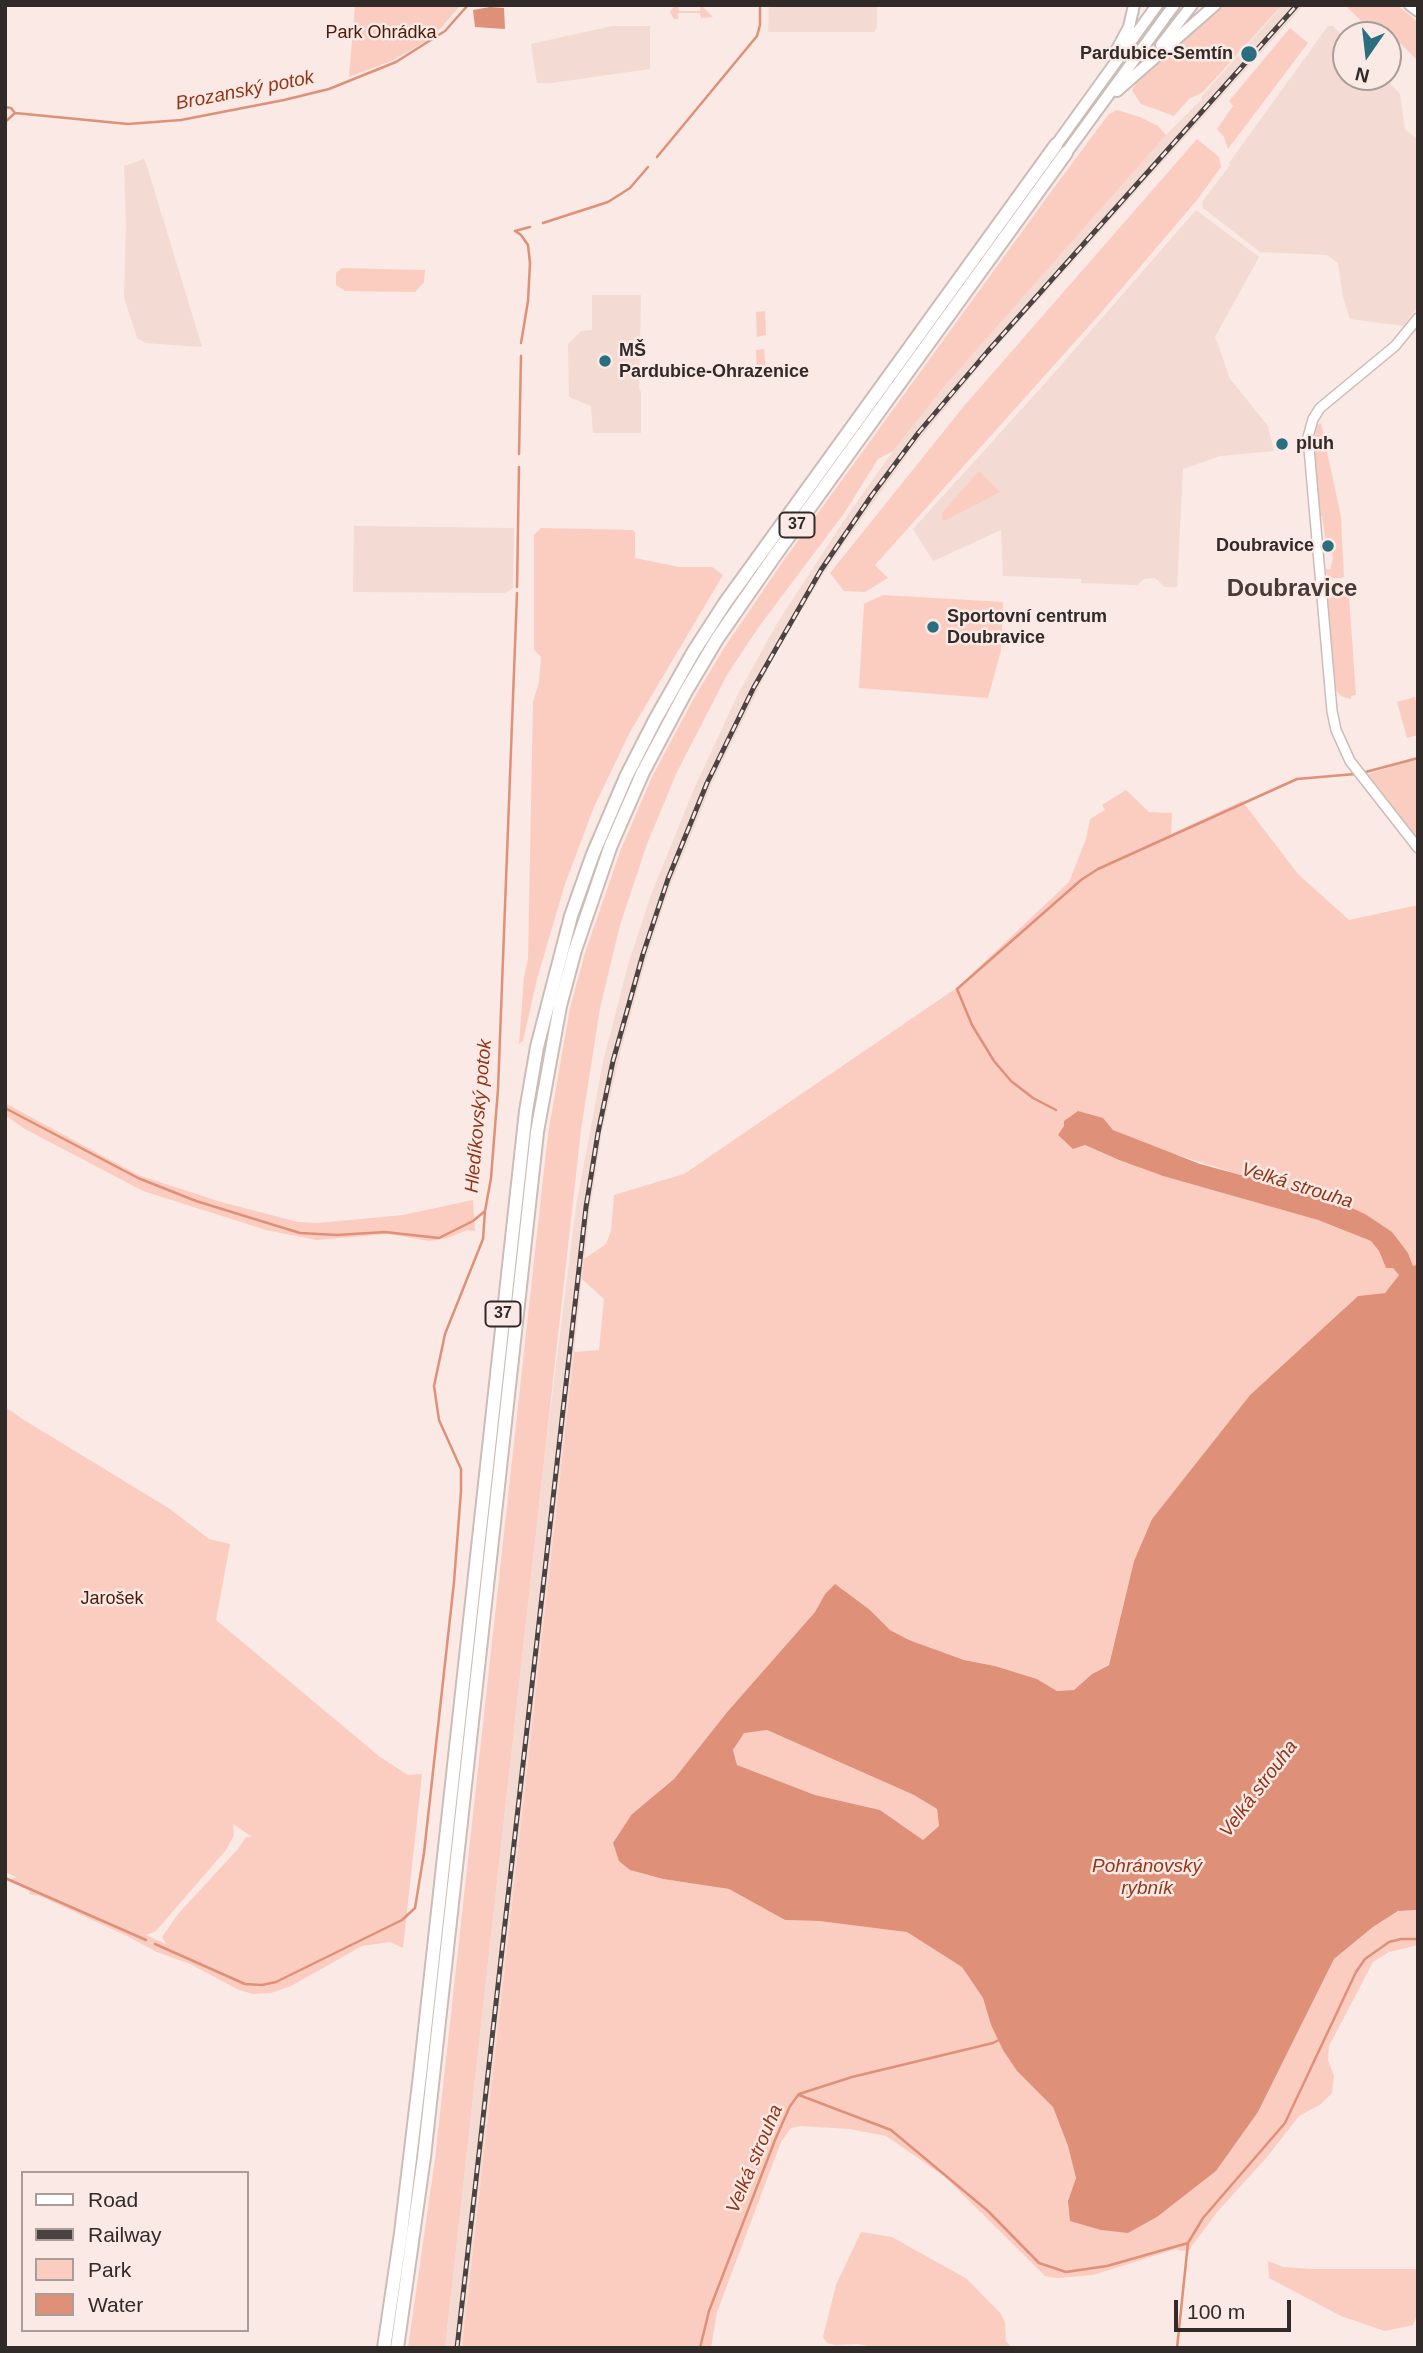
<!DOCTYPE html>
<meta charset="utf-8">
<style>
body{margin:0}
#map{position:relative;width:1423px;height:2353px;overflow:hidden;background:#fae9e4;font-family:Arial,sans-serif}
canvas{display:block}
.frame{position:absolute;inset:0;border:7px solid #302a28;pointer-events:none}
.legend{position:absolute;left:21px;top:2171px;width:228px;height:161px;box-sizing:border-box;background:#fae9e4;border:2px solid #a99d99;margin:0;padding:9px 12px;list-style:none;font-size:21px;color:#302a28}
.legend li{display:flex;align-items:center;gap:14px;height:35px}
.legend b{width:35px;border:2px solid #a99d99}
.north{position:absolute;left:1332px;top:21px;width:70px;height:70px;box-sizing:border-box;background:#fae9e4;border:2px solid #a99d99;border-radius:50%;rotate:194deg;font-size:19px;font-weight:700;line-height:28px;text-align:center;color:#302a28}
.north::after{content:'';display:block;margin:auto;width:24px;height:32px;background:#2a6e7f;clip-path:polygon(50% 0,100% 100%,50% 72%,0 100%)}
.scale{position:absolute;left:1174px;top:2300px;width:117px;height:32px;box-sizing:border-box;border:4px solid #302a28;border-top:0;padding-left:9px;font-size:21px;line-height:24px;white-space:nowrap;color:#302a28;-webkit-text-stroke:5px #fae9e4;paint-order:stroke}
</style>
<div id="map">
<canvas width="1423" height="2353"></canvas>
<div class="frame"></div>
<ul class="legend">
<li><b style="height:9px;background:#fff"></b>Road</li>
<li><b style="height:9px;background:#4b4341"></b>Railway</li>
<li><b style="height:19px;background:#fbcdc0"></b>Park</li>
<li><b style="height:19px;background:#df9078"></b>Water</li>
</ul>
<div class="north">N</div>
<div class="scale">100 m</div>
</div>
<script>
const ctx = document.querySelector('canvas').getContext('2d');
ctx.lineJoin = 'round';
function fillPath(path, color) {
  ctx.fillStyle = color;
  ctx.fill(path, 'evenodd');
}
function shape(rows) {
  const path = new Path2D();
  for (const r of rows) {
    path.moveTo(r[0], r[1]);
    for (let i = 2; i < r.length; i += 2) path.lineTo(r[i], r[i + 1]);
  }
  return path;
}
function trace(path, color, width, dash) {
  ctx.strokeStyle = color;
  ctx.lineWidth = width;
  ctx.lineCap = dash ? 'butt' : 'round';
  ctx.setLineDash(dash || []);
  ctx.stroke(path);
}
function drawText(font, color, halo, rows, align = 'center') {
  ctx.font = font + ' Arial,sans-serif';
  ctx.lineWidth = 5;
  ctx.setLineDash([]);
  ctx.textBaseline = 'middle';
  ctx.strokeStyle = halo;
  ctx.fillStyle = color;
  for (const [text, x, y, turn = 0] of rows) {
    ctx.save();
    ctx.translate(x, y);
    ctx.rotate((+turn || 0) * Math.PI / 180);
    ctx.textAlign = isNaN(turn) ? turn : align;
    if (halo) ctx.strokeText(text, 0, 0);
    ctx.fillText(text, 0, 0);
    ctx.restore();
  }
}
const built = shape([
 [769,5,877,5,877,27,874,32,768,32],
 [1283,5,1304,5,989,355,910,451,855,528,824,573,775,655,713,781,669,889,646,959,620,1054,602,1132,590,1208,462,2348,445,2348,546,1445,576,1207,603,1062,628,965,651,895,694,789,738,694,778,622,847,516,893,451,943,388,1166,135,1202,99,1201,97],
 [612,26,650,26,650,69,551,83,537,83,531,44],
 [1328,26,1333,26,1346,39,1346,77,1384,77,1400,94,1405,130,1418,139,1418,306,1404,326,1350,319,1343,297,1338,263,1327,255,1260,252,1203,208,1202,202,1230,165,1229,163],
 [144,159,146,163,202,347,146,343,137,338,124,297,126,225,124,166],
 [1196,210,1259,257,1215,337,1230,379,1268,426,1274,451,1220,456,1183,469,1177,587,1165,587,1155,578,1144,579,1137,585,1081,583,1081,579,1003,576,1001,530,933,561,913,529,1048,380],
 [592,295,641,295,639,388,641,392,641,433,593,433,591,406,569,397,568,344,581,331,592,330],
 [354,526,514,528,513,588,505,593,353,592]
]);
const green = shape([
 [355,5,461,5,432,38,391,61,349,77],
 [675,5,678,5,679,11,700,11,701,5,713,17,701,18,700,13,678,13,678,19,674,19,670,12],
 [1223,5,1282,5,1203,92,1189,99,1174,116,1141,104,1132,90,1139,77],
 [1345,5,1397,5,1418,22,1418,61,1402,45,1380,29,1375,35],
 [1290,28,1308,43,1228,149,1224,137,1217,129,1233,106,1229,101],
 [1117,110,1140,117,1158,126,1166,135,943,388,893,451,878,459,845,512,758,628,727,675,676,774,647,844,620,925,600,1008,581,1130,445,2348,408,2348,435,2159,548,1134,570,1008,585,953,621,849,652,777,694,698,726,645,784,560,1045,200,1108,115],
 [1197,139,1219,157,1221,167,1197,200,1099,315,875,565,888,578,865,592,844,591,830,573,964,406],
 [342,268,425,270,424,282,415,292,345,291,336,285,336,273],
 [765,311,766,335,757,337,756,312],
 [764,349,766,373,757,375,756,350],
 [1321,423,1341,517,1344,577,1341,578,1329,578,1326,573,1326,569,1330,570,1333,558,1330,543,1328,543,1325,537,1322,517,1319,514,1313,448,1317,425],
 [979,471,1000,492,946,520,942,520,942,513],
 [541,528,633,530,635,532,635,558,679,567,712,567,723,575,630,732,594,807,565,884,537,979,523,1041,519,1044,524,977,528,959,533,702,539,682,541,657,534,650,534,535],
 [1348,583,1356,695,1351,696,1351,699,1341,696,1335,689,1327,590,1329,586],
 [883,595,1003,602,1001,650,988,698,859,688,864,604],
 [1415,697,1418,708,1418,735,1407,738,1397,702],
 [1418,758,1418,842,1366,775],
 [1126,790,1149,812,1172,813,1171,834,1242,801,1298,874,1349,920,1418,905,1418,1264,1413,1266,1408,1253,1365,1214,1337,1201,1257,1180,1159,1149,1113,1130,1102,1118,1085,1145,1119,1160,1163,1176,1318,1220,1371,1241,1379,1251,1386,1268,1393,1268,1399,1275,1385,1293,1358,1296,1250,1395,1152,1519,1134,1561,1109,1664,1092,1674,1074,1690,1057,1691,1037,1679,995,1666,964,1660,909,1640,890,1630,870,1610,825,1594,815,1612,728,1711,674,1779,632,1814,630,1870,663,1879,729,1889,785,1920,819,1921,907,1931,963,1967,983,1998,991,2025,1017,2071,1053,2106,1068,2146,1076,2178,1068,2201,1128,2233,1157,2217,1216,2171,1258,2112,1334,1959,1373,1927,1399,1911,1418,1910,1418,1945,1389,1952,1373,1962,1329,2046,1328,2060,1334,2076,1332,2093,1321,2104,1299,2116,1267,2157,1218,2211,1189,2250,1182,2251,1176,2249,1093,2275,1058,2278,1045,2276,944,2176,886,2136,850,2129,800,2126,791,2128,781,2142,717,2312,711,2348,462,2348,574,1352,599,1350,604,1299,582,1279,584,1259,606,1244,611,1231,614,1195,684,1174,958,987,1069,882,1086,839,1090,819,1105,810,1102,805],
 [5,1103,138,1175,221,1202,298,1222,318,1223,403,1215,473,1200,475,1231,467,1230,448,1238,429,1241,388,1234,317,1240,266,1230,143,1191,25,1129,5,1115],
 [5,1407,24,1420,170,1509,209,1539,230,1544,216,1620,380,1757,408,1775,422,1774,403,1948,390,1942,362,1946,291,1986,271,1993,253,1994,239,1990,190,1964,157,1952,129,1937,40,1896,29,1894,30,1891,8,1881,16,1877,5,1872],
 [233,1824,252,1837,246,1837,238,1849,178,1914,162,1937,166,1944,146,1935,156,1931,226,1850,234,1835],
 [767,1730,914,1795,937,1809,939,1826,923,1840,880,1810,815,1795,737,1765,733,1750,744,1732],
 [861,2232,892,2237,967,2279,1001,2314,1005,2322,1006,2341,1011,2347,877,2348,858,2344,835,2345,827,2343,823,2337,836,2285],
 [1268,2261,1283,2267,1312,2269,1418,2269,1418,2313,1413,2325,1385,2331,1341,2316,1269,2278]
]);
const water = shape([
 [490,7,504,8,505,29,475,27,473,10],
 [1078,1111,1103,1118,1113,1130,1200,1164,1337,1201,1365,1214,1392,1232,1408,1253,1413,1266,1418,1264,1418,1910,1398,1911,1373,1927,1334,1959,1258,2112,1216,2171,1157,2217,1128,2233,1101,2230,1070,2221,1068,2201,1076,2178,1068,2146,1053,2107,1017,2071,1003,2050,991,2025,983,1998,962,1967,907,1932,819,1921,785,1920,729,1889,663,1879,630,1870,619,1861,613,1843,632,1814,674,1779,728,1711,815,1612,825,1594,835,1584,870,1610,890,1630,909,1640,964,1660,995,1666,1037,1679,1057,1691,1074,1690,1092,1674,1109,1665,1134,1561,1152,1519,1250,1395,1358,1296,1385,1293,1399,1275,1393,1268,1386,1268,1379,1251,1371,1241,1318,1220,1163,1176,1119,1160,1085,1145,1073,1149,1058,1135,1064,1126,1064,1121],
 [767,1730,914,1795,937,1809,939,1826,923,1840,880,1810,815,1795,737,1765,733,1750,744,1733]
]);
const stream = shape([
 [5,107,11,108,15,113],
 [5,122,15,113,128,124,181,120,284,100,329,89,396,62,445,31,468,5],
 [657,157,757,36,760,25,760,5],
 [543,223,608,202,630,188,648,167],
 [521,343,528,301,530,263,528,245,521,235,515,231,530,227],
 [519,454,521,356],
 [517,587,519,467],
 [1362,773,1418,758],
 [5,1108,138,1178,196,1201,300,1233,337,1235,385,1232,439,1238,473,1221,485,1211,491,1178,498,1089,517,593],
 [1056,1110,1033,1098,1011,1081,994,1061,972,1025,957,989,1081,880,1098,869,1297,779,1355,774],
 [5,1878,146,1940],
 [155,1944,245,1984,262,1985,276,1982,402,1920,415,1908,424,1853,454,1582,461,1491,461,1469,439,1420,434,1386,445,1334,483,1239,485,1211],
 [799,2095,891,2130,988,2211,1039,2263,1066,2272,1107,2266,1188,2243,1203,2218,1285,2123,1356,1972,1365,1959,1389,1942,1401,1939,1418,1939],
 [700,2348,709,2311,775,2140,790,2106,799,2094,852,2077,993,2043,1001,2039],
 [1177,2348,1188,2243]
]);
const minor = shape([
 [1418,318,1395,346,1320,408,1313,419,1308,437,1332,711,1336,730,1350,761,1418,848]
]);
const major = shape([
 [1410,5,1418,11],
 [1161,45,1192,5],
 [1116,51,1129,27,1134,5],
 [1117,91,1215,5],
 [1056,145,1157,5],
 [1066,153,1174,5]
]);
const highway = shape([
 [384,2348,401,2233,420,2075,526,1111,537,1047,571,916,593,854,626,777,655,720,694,651,725,603,1056,145],
 [397,2348,424,2157,537,1132,560,1006,575,950,611,845,643,772,685,693,717,639,776,554,1066,153]
]);
const rail = shape([
 [457,2348,586,1207,598,1133,613,1061,643,954,668,879,707,783,754,687,821,570,872,495,919,432,988,351,1297,5]
]);
const markers = [
 [1249,54,9,"#2a6e7f"],
 [605,361,7,"#2a6e7f"],
 [1282,444,7,"#2a6e7f"],
 [1328,546,7,"#2a6e7f"],
 [933,627,7,"#2a6e7f"]
];
const shields = [
 [797,525,35],
 [503,1314,35]
];
const shieldNames = [
 ["37",797,525],
 ["37",503,1314]
];
const parkNames = [
 ["Park Ohrádka",381,33],
 ["Jarošek",112,1599]
];
const poiNames = [
 ["Pardubice-Semtín",1233,54,"right"],
 ["MŠ",619,351],
 ["Pardubice-Ohrazenice",619,372],
 ["pluh",1296,444],
 ["Doubravice",1314,546,"right"],
 ["Sportovní centrum",947,617],
 ["Doubravice",947,638]
];
const waterNames = [
 ["Brozanský potok",245,91,-11],
 ["Hledíkovský potok",479,1116,-85],
 ["Velká strouha",1297,1186,17],
 ["Velká strouha",1259,1789,-53],
 ["Pohránovský",1147,1867],
 ["rybník",1147,1889],
 ["Velká strouha",755,2159,-67]
];
const districtNames = [
 ["Doubravice",1292,589]
];
fillPath(built, '#f3dad3');
fillPath(green, '#fbcdc0');
fillPath(water, '#df9078');
trace(stream, '#df9078', 2.5);
trace(minor, '#ccbcb7', 12);
trace(major, '#ccbcb7', 14);
trace(highway, '#ccbcb7', 16);
trace(minor, '#fff', 9);
trace(major, '#fff', 10);
trace(highway, '#fff', 12);
trace(rail, '#4b4341', 5);
trace(rail, '#fae9e4', 2.5, [8]);
for (const [x, y, r, color] of markers) {
  const dot = new Path2D();
  dot.arc(x, y, r, 0, 2 * Math.PI);
  ctx.fillStyle = color;
  ctx.fill(dot);
  trace(dot, '#fae9e4', 2.5);
}
for (const [x, y, w] of shields) {
  const box = new Path2D();
  box.roundRect(x - w / 2, y - 12.5, w, 25, 5);
  ctx.fillStyle = '#fae9e4';
  ctx.fill(box);
  trace(box, '#302a28', 2);
}
drawText('bold 16px', '#302a28', null, shieldNames);
drawText('18px', '#4c1a0b', '#fae9e4', parkNames);
drawText('bold 18px', '#302a28', '#fae9e4', poiNames, 'left');
drawText('italic 19px', '#923518', '#fae9e4', waterNames);
drawText('bold 24px', '#483b37', '#fae9e4', districtNames);
</script>
